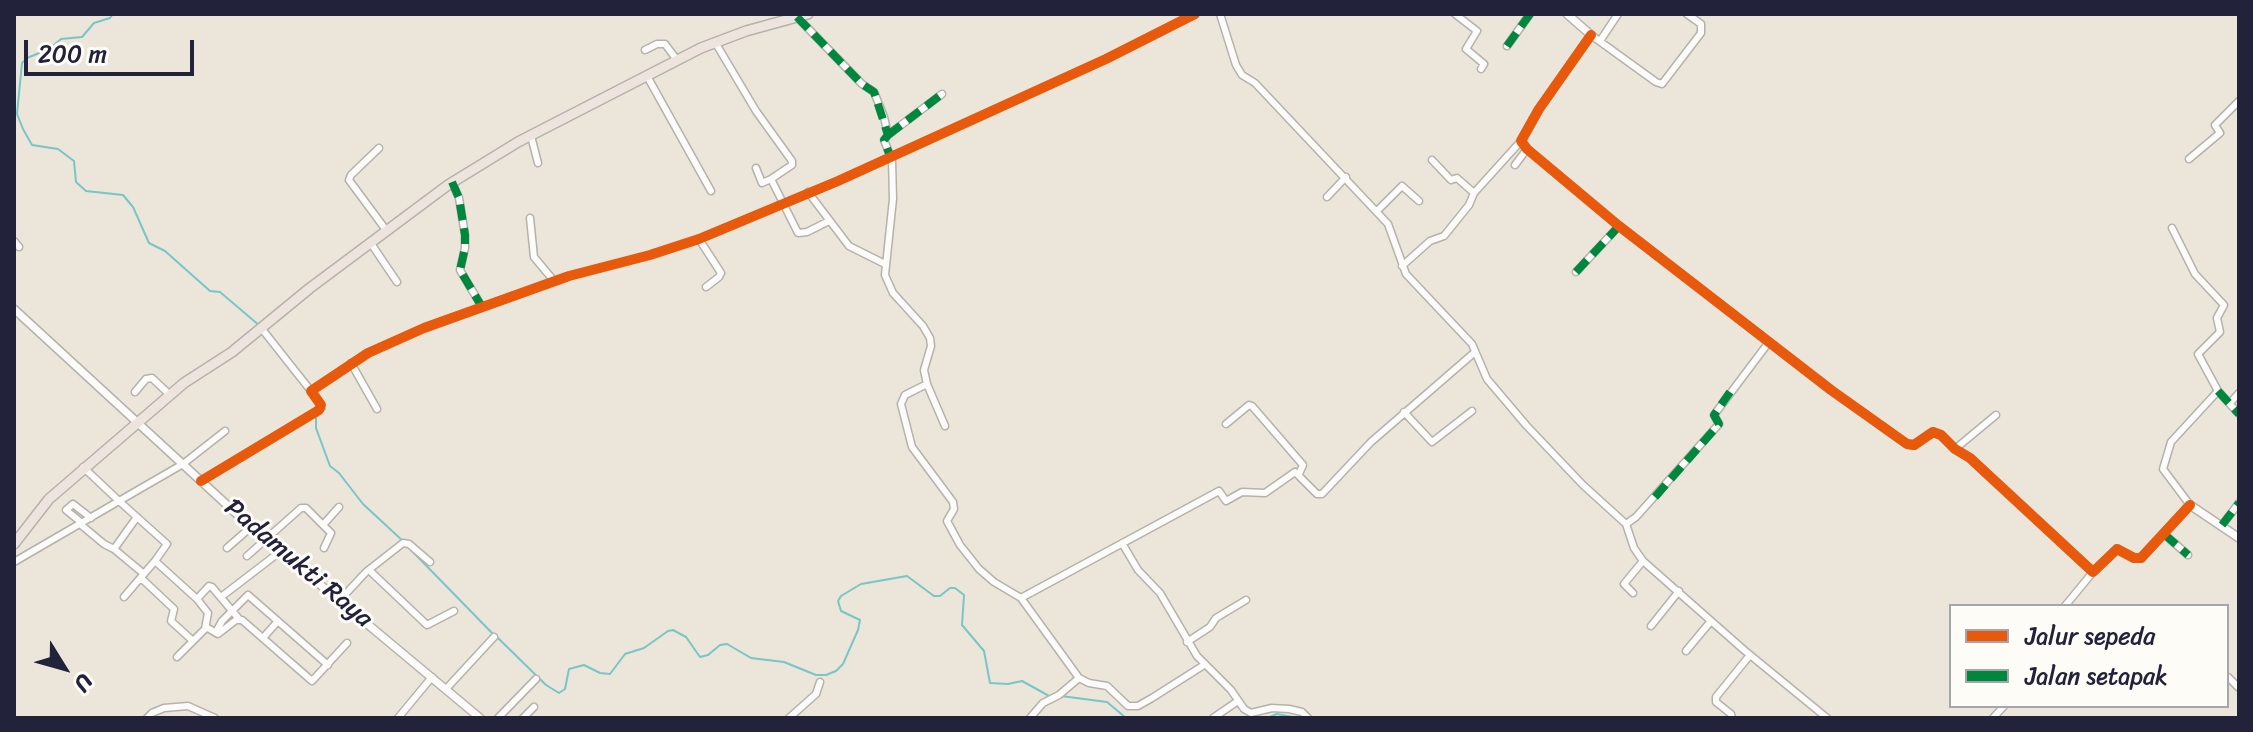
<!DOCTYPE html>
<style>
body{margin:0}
#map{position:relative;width:2253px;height:732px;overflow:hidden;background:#ebe6d9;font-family:Sriracha,sans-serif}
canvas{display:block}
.frame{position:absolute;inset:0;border:16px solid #22223b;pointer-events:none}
.legend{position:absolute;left:1949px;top:604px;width:280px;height:104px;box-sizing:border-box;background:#fdfcf7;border:2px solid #a5a5ac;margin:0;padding:10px 14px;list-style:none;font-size:24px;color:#22223b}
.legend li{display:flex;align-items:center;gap:16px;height:40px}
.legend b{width:40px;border:2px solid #a5a5ac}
.north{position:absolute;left:24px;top:628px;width:80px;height:80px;-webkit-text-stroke:6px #fdfcf7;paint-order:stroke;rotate:127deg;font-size:22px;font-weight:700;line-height:32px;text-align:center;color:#22223b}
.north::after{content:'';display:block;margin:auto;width:28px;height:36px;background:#22223b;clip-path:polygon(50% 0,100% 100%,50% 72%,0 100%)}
.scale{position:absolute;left:24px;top:40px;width:170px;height:36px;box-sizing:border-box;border:4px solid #22223b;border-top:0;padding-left:10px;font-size:24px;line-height:28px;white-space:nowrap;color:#22223b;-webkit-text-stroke:6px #fdfcf7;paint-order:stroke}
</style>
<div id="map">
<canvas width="2253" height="732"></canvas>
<div class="frame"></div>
<ul class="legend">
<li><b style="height:10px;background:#e8590c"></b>Jalur sepeda</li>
<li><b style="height:10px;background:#00873e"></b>Jalan setapak</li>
</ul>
<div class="north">U</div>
<div class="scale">200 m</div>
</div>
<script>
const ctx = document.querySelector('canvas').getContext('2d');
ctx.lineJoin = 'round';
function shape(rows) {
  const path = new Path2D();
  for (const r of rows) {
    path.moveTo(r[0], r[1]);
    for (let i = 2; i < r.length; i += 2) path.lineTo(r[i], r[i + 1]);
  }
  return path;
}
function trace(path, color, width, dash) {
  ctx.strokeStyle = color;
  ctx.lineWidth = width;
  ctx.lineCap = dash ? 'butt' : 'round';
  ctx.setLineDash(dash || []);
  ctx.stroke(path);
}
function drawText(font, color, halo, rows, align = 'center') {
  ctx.font = font + ' Sriracha,sans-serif';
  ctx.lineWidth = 6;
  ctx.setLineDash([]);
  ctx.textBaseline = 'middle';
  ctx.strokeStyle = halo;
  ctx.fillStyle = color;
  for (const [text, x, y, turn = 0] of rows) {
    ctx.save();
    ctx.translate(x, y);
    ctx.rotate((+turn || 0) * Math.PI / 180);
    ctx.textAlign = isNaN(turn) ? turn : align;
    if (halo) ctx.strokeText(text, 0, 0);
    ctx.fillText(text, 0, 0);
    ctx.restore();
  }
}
const stream = shape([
 [113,14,110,18,94,23,82,37,61,39,49,49,27,58,22,63,17,114,23,129,32,145,58,149,74,161,76,182,86,191,123,195,133,207,149,243,165,251,210,291,220,292,260,326],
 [288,358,312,387],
 [323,406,325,409,316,417,316,428,330,466,339,473,363,504,404,542],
 [411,550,493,634],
 [498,638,546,685,559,693,565,689,569,669,584,665,600,673,610,674,625,654,644,648,668,631,673,630,686,637,700,657,708,655,720,645,727,644,751,658,784,662,816,675,826,675,836,671,843,664,858,630,860,620,841,611,838,601,841,596,861,584,907,576,934,596,940,596,950,588,955,588,964,595,962,625,984,651,990,683,1008,684,1022,681,1051,697],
 [1061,696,1107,702,1126,718],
 [1267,718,1277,714,1298,718]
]);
const minor = shape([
 [1220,14,1236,65,1242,75,1255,83,1388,224,1406,274,1472,344,1487,379,1526,425,1583,485,1626,524,1634,548,1643,561,1744,650,1827,718],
 [1455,14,1477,31,1466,49,1484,64,1481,69],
 [797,17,862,84,874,92,884,117,888,135,884,140,892,160,893,199,885,275,893,293,923,326,930,338,931,346,924,370,927,384,905,395,901,404,912,447,953,502,954,509,947,521,960,545,979,569,994,582,1021,598,1079,678,1089,683,1107,686,1128,706,1138,706,1152,698,1204,665],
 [1591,35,1656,82,1662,84,1701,33,1701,24,1687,14],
 [1600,41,1618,14],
 [715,42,756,111,792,161,792,165,771,179],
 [1507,46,1530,14],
 [645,50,657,44,665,44,677,60],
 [647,76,711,191],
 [888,135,942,94],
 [531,136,538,163],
 [379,148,351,175,349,180,386,230],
 [2189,159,2220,133,2215,125,2239,101],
 [1432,160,1451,180,1457,178,1474,193],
 [1515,165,1527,149],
 [756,168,762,183,771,179,798,233,807,232,829,221],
 [452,182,459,198,465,235,465,248,460,270,482,307],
 [808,192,849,246,885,264],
 [1327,197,1346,177],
 [1377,211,1402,186,1419,201],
 [530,218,534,257,554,281],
 [2172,228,2195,274,2224,305,2217,318,2220,332,2198,354,2218,391,2171,442,2163,469,2190,505],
 [699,239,721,273,719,277,706,287],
 [14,241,19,247],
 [370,242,397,282],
 [1402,266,1430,241,1444,236,1469,205,1474,193,1521,141],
 [1576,272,1619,226],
 [262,329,311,391],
 [351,363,377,409],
 [927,384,945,426],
 [2218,391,2239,414],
 [135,392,146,379,152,378,170,395],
 [2230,403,2239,393],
 [1404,412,1432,442,1472,411],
 [1226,424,1249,405,1252,406,1303,465,1299,474],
 [225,431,183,464,119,501,167,544,155,561,197,599,209,586,212,587,239,619],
 [1955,449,1996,415],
 [201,481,319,410,321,405,311,391,368,353,424,328,569,276,650,255,699,239,838,181,1106,59,1195,14],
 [137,517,114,549,144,574],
 [82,523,66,510,73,504,91,518],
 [80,524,104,544,114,549],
 [1626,524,1636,517,1719,424,1714,415,1769,342],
 [323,525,339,507],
 [2222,525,2239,503],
 [2164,534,2188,555],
 [1122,543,1138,570,1160,593,1197,656,1231,690,1244,709,1251,713,1272,708,1289,709,1302,712,1308,718],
 [227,548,251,527],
 [247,556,301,508,306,508,331,533,324,548],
 [14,562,119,501,83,467],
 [369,570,427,625,454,611],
 [141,578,174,609,171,621,193,641],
 [1633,593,1624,584,1643,561],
 [124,597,155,561],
 [221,597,281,551],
 [1021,598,1219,491,1226,501,1242,492,1265,493,1295,472,1317,494,1322,494,1371,442,1475,352],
 [340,600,366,572,403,543,409,544,430,562],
 [2065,606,2093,572],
 [1651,626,1679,591],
 [206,627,218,634,236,620,242,620,312,681,347,643],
 [216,632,222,621,248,595,328,665],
 [263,638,278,621],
 [1187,642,1210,627,1216,618,1246,600],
 [1686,651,1711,621],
 [177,657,205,629,208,613,197,599],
 [2228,677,2239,688],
 [446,689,494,637],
 [147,718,152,713,164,708,188,706,215,718],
 [398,718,432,677],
 [498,718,536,679],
 [523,718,534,707],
 [789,718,816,694,820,682],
 [1030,718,1043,703,1059,695,1079,678],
 [1213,718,1238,701],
 [1732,718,1731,714,1716,702,1716,697,1750,655],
 [1993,718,2004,706]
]);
const tertiary = shape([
 [1567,14,1591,35,1539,109,1521,141,1527,149,1619,226,1831,390,1907,444,1914,445,1933,432,1941,435,1955,449,1970,458,2093,572,2117,549,2134,558,2141,558,2190,505,2239,538],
 [14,309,251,527,480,718]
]);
const primary = shape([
 [14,544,49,499,184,383,232,352,310,288,448,185,518,142,701,48,746,31,808,14]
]);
const quiet = shape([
 [797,17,862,84,874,92,888,135,884,140,890,156],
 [1507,46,1530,14],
 [888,135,942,94],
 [452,182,459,198,465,235,465,248,460,270,482,307],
 [1576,272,1619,226],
 [2218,391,2239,414],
 [1655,497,1719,424,1714,415,1730,392],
 [2222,525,2239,503],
 [2164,534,2188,555]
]);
const cycleway = shape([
 [1591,35,1539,109,1521,141,1527,149,1619,226,1831,390,1907,444,1914,445,1933,432,1941,435,1955,449,1970,458,2093,572,2117,549,2134,558,2141,558,2190,505],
 [201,481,319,410,321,405,311,391,368,353,424,328,569,276,650,255,699,239,838,181,1106,59,1195,14]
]);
const streetNames = [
 ["Padamukti Raya",298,564,40]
];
trace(stream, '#79c5c7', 2);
trace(minor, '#b5b2ac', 9);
trace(tertiary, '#b5b2ac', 10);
trace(primary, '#b5b2ac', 12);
trace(minor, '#fcfbf9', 6);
trace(tertiary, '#fcfbf9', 7);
trace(primary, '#ede5dd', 9);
trace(quiet, '#00873e', 8, [16, 8]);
trace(cycleway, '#e8590c', 10);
drawText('26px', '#22223b', '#fdfcf7', streetNames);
</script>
